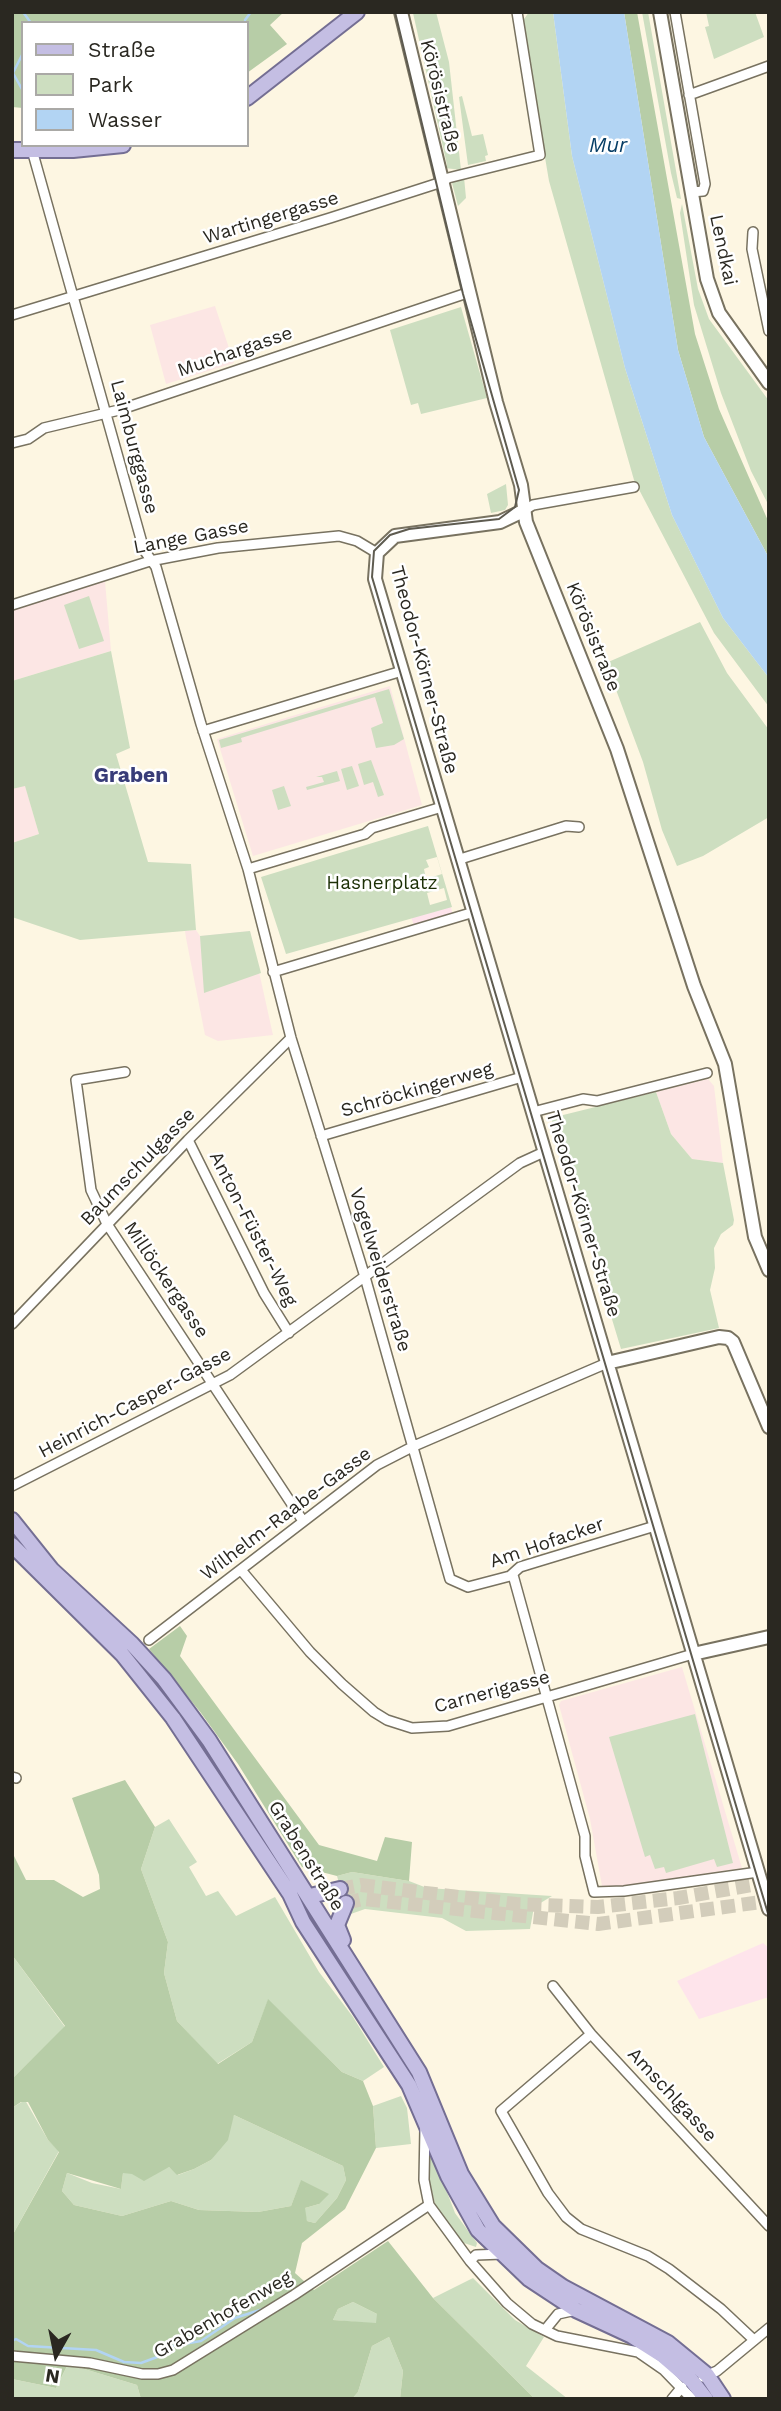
<!DOCTYPE html>
<meta charset="utf-8">
<style>
body{margin:0}
#map{position:relative;width:781px;height:2411px;overflow:hidden;background:#fdf6e2;font-family:"Work Sans",sans-serif}
canvas{display:block}
.frame{position:absolute;inset:0;border:14px solid #2a2821;pointer-events:none}
.legend{position:absolute;left:21px;top:21px;width:228px;height:126px;box-sizing:border-box;background:#fff;border:2px solid #aaa9a6;margin:0;padding:9px 12px;list-style:none;font-size:21px;color:#2a2821}
.legend li{display:flex;align-items:center;gap:14px;height:35px}
.legend b{width:35px;border:2px solid #aaa9a6}
.north{position:absolute;left:21px;top:2320px;width:70px;height:70px;-webkit-text-stroke:5px #fff;paint-order:stroke;rotate:189deg;font-size:19px;font-weight:700;line-height:28px;text-align:center;color:#2a2821}
.north::after{content:'';display:block;margin:auto;width:24px;height:32px;background:#2a2821;clip-path:polygon(50% 0,100% 100%,50% 72%,0 100%)}
</style>
<div id="map">
<canvas width="781" height="2411"></canvas>
<div class="frame"></div>
<ul class="legend">
<li><b style="height:9px;background:#c4bee3"></b>Straße</li>
<li><b style="height:19px;background:#cddec0"></b>Park</li>
<li><b style="height:19px;background:#b2d4f3"></b>Wasser</li>
</ul>
<div class="north">N</div>
</div>
<script>
const ctx = document.querySelector('canvas').getContext('2d');
ctx.lineJoin = 'round';
function fillPath(path, color) {
  ctx.fillStyle = color;
  ctx.fill(path, 'evenodd');
}
function shape(rows) {
  const path = new Path2D();
  for (const r of rows) {
    path.moveTo(r[0], r[1]);
    for (let i = 2; i < r.length; i += 2) path.lineTo(r[i], r[i + 1]);
  }
  return path;
}
function trace(path, color, width, dash) {
  ctx.strokeStyle = color;
  ctx.lineWidth = width;
  ctx.lineCap = dash ? 'butt' : 'round';
  ctx.setLineDash(dash || []);
  ctx.stroke(path);
}
function drawText(font, color, halo, rows, align = 'center') {
  ctx.font = font + ' "Work Sans",sans-serif';
  ctx.lineWidth = 5;
  ctx.setLineDash([]);
  ctx.textBaseline = 'middle';
  ctx.strokeStyle = halo;
  ctx.fillStyle = color;
  for (const [text, x, y, turn = 0] of rows) {
    ctx.save();
    ctx.translate(x, y);
    ctx.rotate((+turn || 0) * Math.PI / 180);
    ctx.textAlign = isNaN(turn) ? turn : align;
    if (halo) ctx.strokeText(text, 0, 0);
    ctx.fillText(text, 0, 0);
    ctx.restore();
  }
}
const commercial = shape([
 [449,901,453,915,414,926,410,913],
 [763,1943,769,1948,769,1997,699,2019,677,1981]
]);
const education = shape([
 [215,306,234,363,166,384,150,325],
 [105,581,111,651,12,681,12,610],
 [390,686,422,805,253,856,217,739],
 [25,785,39,834,12,843,12,789],
 [196,930,200,936,250,931,273,1035,218,1041,205,1035,186,938,185,931],
 [708,1079,714,1086,723,1163,692,1159,671,1134,656,1092],
 [682,1667,742,1868,611,1888,602,1886,590,1819,559,1705,561,1701]
]);
const green = shape([
 [436,12,449,62,461,170,445,168,447,165,413,13],
 [529,12,553,12,572,156,625,368,672,515,723,618,769,678,769,707,714,633,634,480,549,181,522,22],
 [642,12,648,12,681,199,677,198,671,173],
 [706,12,755,12,764,37,714,59,705,27,709,26],
 [462,96,472,136,483,134,488,155,485,156,486,161,468,165,459,97],
 [464,177,466,198,458,206,452,183,453,180],
 [682,204,698,289,709,319,769,401,769,506,751,471,721,393,694,305,680,213],
 [461,307,487,398,421,414,418,403,411,405,390,330],
 [506,484,508,505,505,510,491,513,487,494],
 [89,596,104,641,79,649,64,605],
 [700,622,727,673,769,730,769,817,703,856,677,866,662,830,643,762,606,663],
 [111,651,130,748,116,754,148,862,191,864,196,930,80,940,12,917,12,843,39,834,25,786,12,789,12,681],
 [389,689,404,739,394,745,376,748,371,728,383,723,375,697,241,738,242,742,221,748,219,740],
 [371,760,384,795,378,797,373,782,364,785,358,764],
 [352,766,359,786,347,790,341,769],
 [337,771,340,781,307,790,306,787,324,782,322,777,316,777],
 [284,786,291,806,278,810,272,790],
 [428,826,452,907,286,954,261,877],
 [437,857,442,874,426,879,424,869,429,867,426,860],
 [444,888,447,900,430,905,427,893],
 [250,931,261,973,204,993,200,936],
 [656,1092,671,1134,692,1159,723,1163,734,1220,733,1225,721,1234,714,1248,715,1268,710,1290,719,1328,621,1349,551,1118],
 [18,1540,150,1671,187,1718,274,1853,166,1695,124,1648,16,1541],
 [695,1714,733,1863,717,1867,714,1859,666,1873,664,1867,655,1869,650,1855,645,1857,609,1737],
 [169,1819,197,1862,189,1867,206,1896,218,1891,236,1916,275,1897,319,1972,353,2017,384,2067,363,2081,342,2072,268,2000,252,2042,217,2064,177,2021,164,1973,168,1942,141,1869,155,1827],
 [352,1872,409,1881,427,1888,552,1896,534,1907,530,1929,466,1931,442,1918,365,1909,348,1915,337,1876],
 [322,1928,412,2072,491,2231,488,2234,317,1932],
 [12,1955,65,2027,12,2079],
 [401,2096,407,2108,411,2144,376,2148,373,2106],
 [25,2100,48,2140,59,2151,12,2236,12,2108],
 [234,2115,343,2166,346,2180,337,2198,315,2223,307,2221,304,2211,305,2208,319,2204,301,2181,291,2206,258,2212,199,2210,171,2201,122,2216,74,2205,62,2191,67,2173,92,2183,121,2189,123,2173,169,2167,178,2175,194,2169,211,2160],
 [427,2140,455,2213,477,2243,476,2247,461,2242,435,2204,429,2178],
 [473,2278,515,2320,544,2337,526,2366,568,2399,535,2399,433,2298],
 [353,2302,377,2314,377,2324,333,2320,338,2309],
 [389,2337,403,2371,400,2399,352,2399,358,2392,372,2346],
 [68,2364,137,2385,141,2399,12,2399,12,2379,56,2388]
]);
const forest = shape([
 [12,12,284,12,270,25,287,44,247,73,247,23,23,23,23,108,12,107],
 [624,12,637,12,695,334,719,409,769,523,769,558,704,437,678,350],
 [180,1626,187,1636,180,1656,319,1845,377,1861,385,1837,412,1842,409,1881,352,1872,337,1876,302,1867,238,1764,201,1713,149,1649],
 [125,1780,155,1827,141,1869,168,1942,164,1973,177,2021,218,2064,252,2042,268,1999,342,2072,363,2081,373,2106,376,2148,345,2209,302,2243,295,2273,314,2290,388,2241,433,2298,535,2399,400,2399,403,2371,389,2337,372,2346,358,2392,352,2399,141,2399,137,2385,68,2364,56,2388,12,2379,12,2236,59,2152,48,2140,28,2102,21,2102,12,2108,12,2079,65,2026,12,1955,12,1852,26,1880,54,1880,83,1897,100,1889,99,1875,72,1798],
 [234,2115,343,2166,346,2180,337,2198,315,2223,307,2221,305,2208,319,2204,329,2194,301,2180,291,2206,258,2212,199,2210,171,2201,122,2216,74,2205,62,2191,67,2173,121,2189,123,2173,132,2174,144,2181,169,2167,177,2175,194,2169,211,2160,228,2140],
 [353,2302,377,2314,376,2323,333,2320,338,2309]
]);
const water = shape([
 [553,12,624,12,678,350,704,437,769,558,769,678,723,618,672,515,625,368,572,156]
]);
const stream = shape([
 [23,12,31,23],
 [245,20,251,12],
 [247,27,247,25],
 [23,53,13,73,23,91],
 [247,56,247,59],
 [12,2341,16,2339,28,2346,96,2350,124,2362,141,2363,160,2356,172,2346,201,2341,235,2318,263,2309]
]);
const primaryTunnel = shape([
 [340,1889,361,1885,516,1904,598,1907,678,1898,769,1882],
 [346,1903,363,1899,598,1924,769,1901]
]);
const street = shape([
 [675,12,705,184,703,191,691,192],
 [689,95,769,66],
 [32,150,144,550,156,567,201,724,248,869,291,1038,365,1277,450,1579,468,1587,510,1576,520,1567,533,1563,655,1526],
 [753,232,752,249,769,331],
 [12,315,330,218,442,182,448,178,540,155,517,12],
 [12,443,28,439,44,428,119,410,470,292],
 [523,511,533,505,634,487],
 [12,605,150,561,218,548,339,536,357,541,377,553],
 [203,731,402,671],
 [457,860,566,826,579,827],
 [248,869,365,834,372,828,442,807],
 [273,972,474,912],
 [125,1072,76,1080,91,1190,107,1224,303,1521],
 [533,1112,583,1099,597,1101,707,1073],
 [321,1136,522,1077],
 [188,1140,264,1293,289,1333],
 [12,1324,188,1140,291,1038],
 [12,1486,230,1375,520,1163,544,1152],
 [241,1570,310,1652,342,1684,374,1712,387,1720,412,1728,448,1726,693,1654],
 [513,1575,585,1836,585,1856,594,1892,624,1891,758,1872],
 [149,1640,377,1465,414,1446,607,1363],
 [12,1777,16,1778],
 [553,1986,591,2034,769,2226],
 [591,2034,501,2111,548,2193,566,2217,581,2229,648,2256,669,2269,721,2309,754,2340],
 [425,2128,424,2180,429,2205,470,2261,507,2303,532,2324,557,2336,638,2352,664,2370,692,2399],
 [470,2261,476,2255,503,2254],
 [545,2330,558,2314,576,2310],
 [12,2356,90,2363,142,2374,158,2374,173,2370,294,2295,429,2205],
 [703,2377,717,2371,769,2328],
 [672,2399,682,2387]
]);
const secondary = shape([
 [401,12,496,402,521,485,526,522,617,749,694,986,725,1064,755,1237,769,1270],
 [660,12,707,279,719,313,769,383],
 [523,511,500,522,395,536,377,553,375,579,769,1909],
 [607,1363,719,1337,728,1338,733,1342,769,1427],
 [693,1654,769,1637]
]);
const primary = shape([
 [247,98,357,12],
 [12,150,73,150,123,145],
 [12,1520,52,1570,132,1644,164,1679,209,1740,419,2072,461,2174,493,2226,537,2269,563,2287,668,2343,707,2375,723,2399],
 [12,1545,122,1654,173,1718,290,1894,303,1922,409,2085,448,2176,478,2230,529,2279,576,2310,632,2336,662,2355,692,2381,706,2399],
 [310,1896,340,1889],
 [343,1940,337,1925,346,1903]
]);
const tram = shape([
 [395,12,463,294,519,490,515,507,499,519,409,529,390,535,374,551,372,577,769,1917]
]);
const streetNames = [
 ["Körösistraße",440,96,76],
 ["Wartingergasse",271,218,-17],
 ["Lendkai",723,250,78],
 ["Muchargasse",235,352,-19],
 ["Laimburggasse",134,447,75],
 ["Lange Gasse",191,537,-11],
 ["Körösistraße",593,637,68],
 ["Theodor-Körner-Straße",424,670,75],
 ["Schröckingerweg",417,1090,-16],
 ["Baumschulgasse",138,1167,-46],
 ["Theodor-Körner-Straße",583,1214,73],
 ["Anton-Füster-Weg",253,1229,63],
 ["Vogelweiderstraße",380,1270,73],
 ["Millöckergasse",166,1280,56],
 ["Heinrich-Casper-Gasse",135,1403,-28],
 ["Wilhelm-Raabe-Gasse",286,1514,-37],
 ["Am Hofacker",547,1543,-19],
 ["Carnerigasse",492,1692,-15],
 ["Grabenstraße",306,1856,58],
 ["Amschlgasse",672,2095,47],
 ["Grabenhofenweg",223,2315,-30]
];
const parkNames = [
 ["Hasnerplatz",382,883]
];
const waterNames = [
 ["Mur",608,146]
];
const neighbourhoodNames = [
 ["Graben",131,776]
];
fillPath(commercial, '#fee4eb');
fillPath(education, '#fce6e4');
fillPath(green, '#cddec0');
fillPath(forest, '#b7cda7');
fillPath(water, '#b2d4f3');
trace(stream, '#b2d4f3', 2.5);
trace(primaryTunnel, '#d3cdbb', 14, [14, 7]);
trace(street, '#787260', 12);
trace(secondary, '#787260', 16);
trace(primary, '#746e93', 18);
trace(street, '#fff', 9);
trace(secondary, '#fff', 12);
trace(primary, '#c4bee3', 14);
trace(tram, '#5e5b50', 2);
drawText('19px', '#2a2821', '#fff', streetNames);
drawText('19px', '#1c3006', '#fff', parkNames);
drawText('italic 21px', '#073e66', '#fff', waterNames);
drawText('bold 21px', '#383c78', '#fff', neighbourhoodNames);
</script>
